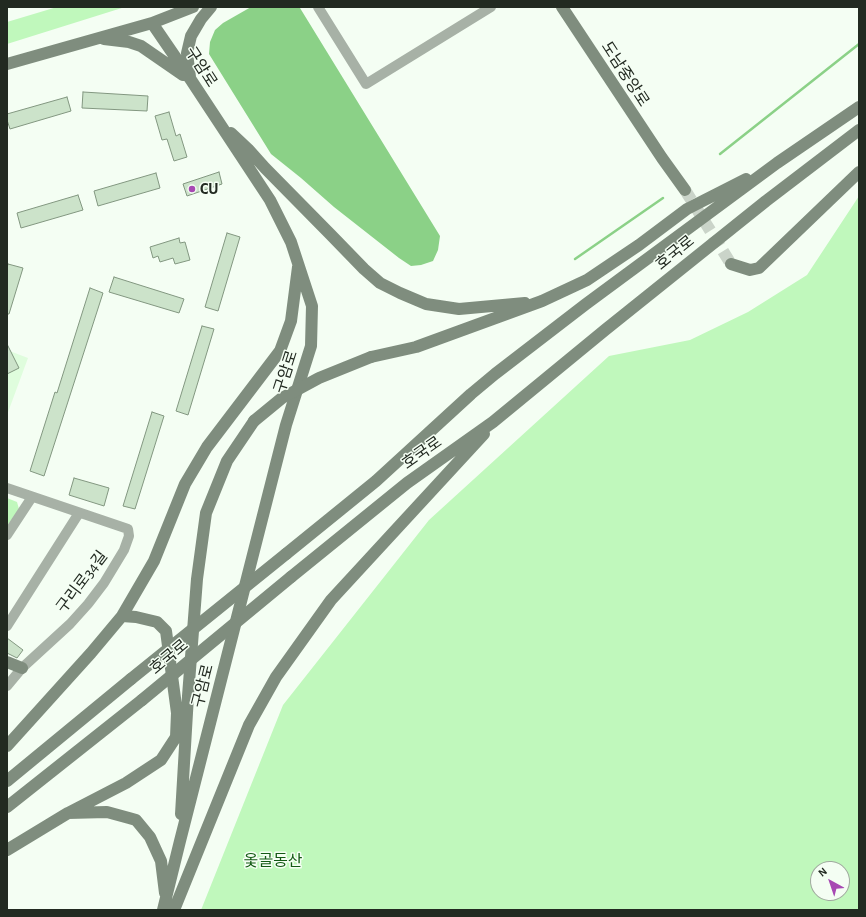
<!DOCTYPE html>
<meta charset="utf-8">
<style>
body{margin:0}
#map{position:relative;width:866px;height:917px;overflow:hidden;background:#f4fef3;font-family:"Alegreya Sans",sans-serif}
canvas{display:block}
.frame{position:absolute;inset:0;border:8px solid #222a21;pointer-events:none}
.north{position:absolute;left:810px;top:861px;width:40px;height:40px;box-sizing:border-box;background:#f4fef3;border:1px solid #a0a99f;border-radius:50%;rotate:320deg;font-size:11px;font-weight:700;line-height:16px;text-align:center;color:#222a21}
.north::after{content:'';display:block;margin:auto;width:14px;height:18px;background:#a749b3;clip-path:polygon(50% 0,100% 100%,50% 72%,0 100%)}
</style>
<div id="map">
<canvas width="866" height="917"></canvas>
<div class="frame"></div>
<div class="north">N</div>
</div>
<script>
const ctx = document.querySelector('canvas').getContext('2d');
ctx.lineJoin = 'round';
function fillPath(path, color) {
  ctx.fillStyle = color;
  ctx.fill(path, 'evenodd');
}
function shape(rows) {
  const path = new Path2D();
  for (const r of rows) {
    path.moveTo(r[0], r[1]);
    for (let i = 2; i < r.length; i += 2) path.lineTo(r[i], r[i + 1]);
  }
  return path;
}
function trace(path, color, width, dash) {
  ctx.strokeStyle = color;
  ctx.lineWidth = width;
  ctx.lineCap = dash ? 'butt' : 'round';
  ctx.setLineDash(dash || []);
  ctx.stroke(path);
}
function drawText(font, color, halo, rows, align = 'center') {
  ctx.font = font + ' "Alegreya Sans","Noto Sans KR",sans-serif';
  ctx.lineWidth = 3;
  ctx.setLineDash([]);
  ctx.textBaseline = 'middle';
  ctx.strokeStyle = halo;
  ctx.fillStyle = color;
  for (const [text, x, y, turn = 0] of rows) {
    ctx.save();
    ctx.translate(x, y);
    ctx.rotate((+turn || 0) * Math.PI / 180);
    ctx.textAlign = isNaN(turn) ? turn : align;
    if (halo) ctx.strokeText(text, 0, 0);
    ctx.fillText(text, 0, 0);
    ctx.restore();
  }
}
const built = shape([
 [7,350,28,358,7,415]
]);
const green = shape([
 [57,7,125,7,7,44,7,22],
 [859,196,859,910,201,910,283,705,429,520,609,356,690,340,748,312,807,275],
 [818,869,842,869,842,893,818,893],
 [7,498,17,502,19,509,7,526]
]);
const water = shape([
 [251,7,299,7,300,8,440,236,438,250,433,261,421,265,411,266,399,258,334,207,301,178,271,154,209,54,210,42,215,30,223,23]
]);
const stream = shape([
 [720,154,859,44],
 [575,259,663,198]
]);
const building = shape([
 [83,92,148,96,147,111,82,108,83,92],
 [67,97,71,111,10,129,7,120,7,114,67,97],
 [169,112,176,136,180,134,187,157,174,161,167,139,162,140,155,116,169,112],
 [219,172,222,184,187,196,183,184,219,172],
 [156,173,160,188,98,206,94,191,156,173],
 [78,195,83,210,21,228,17,213,78,195],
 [227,233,240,237,218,311,205,307,227,233],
 [179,238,180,243,185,242,190,260,175,264,173,258,160,262,158,256,153,258,150,247,179,238],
 [8,264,23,268,9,314,7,314,7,268,8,264],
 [114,277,184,299,179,313,109,292,114,277],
 [90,288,103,293,44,476,30,471,55,392,57,393,90,288],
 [202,326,214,329,188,415,176,411,202,326],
 [7,344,19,368,7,374,7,344],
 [152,412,164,416,135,509,123,506,152,412],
 [74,478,109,488,104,506,69,495,74,478],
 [7,638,23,650,17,658,7,653,7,638]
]);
const secondaryTunnel = shape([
 [685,190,731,264]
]);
const street = shape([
 [318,7,366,84,491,7],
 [7,488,128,529,129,536,124,550,104,583,88,604,70,624,22,668,7,686],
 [7,535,32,497],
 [7,626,79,513]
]);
const secondary = shape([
 [562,7,662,158,685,190],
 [152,23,193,7],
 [104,39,129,42,141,46,183,75],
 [7,64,152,23,191,80,270,200,291,242,312,306,311,346,286,425,180,841,163,910],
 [190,77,187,53,191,36,201,19,211,7],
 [231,133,248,149,265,168,331,235,364,269,380,283,400,293,426,304,459,309,525,303],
 [731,264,750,270,759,268,859,172],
 [371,357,416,347,542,301,587,280,639,245,687,209,746,179],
 [286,554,344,507,376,481,471,394,495,374,586,304,777,163,859,107],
 [291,577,407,483,493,422,605,330,766,201,859,130],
 [7,662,22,668],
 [7,746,91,653,122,616,154,561,185,484,207,447,280,351,291,321,298,267],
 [7,781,131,679],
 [7,807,142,700],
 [68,813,126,783,161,760,176,737,177,713,166,631,157,622,136,617,122,616],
 [181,814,188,696,197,579,206,513,227,461,254,421],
 [7,850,68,813,107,812,129,818,136,820,150,837,161,861,165,893],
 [174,910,249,725,276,677,331,600,484,434]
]);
const secondaryBridge = shape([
 [254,421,282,398,319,378,371,357],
 [131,679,286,554],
 [142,700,291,577]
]);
const markers = [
 [192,189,4,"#a749b3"]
];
const streetNames = [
 ["구암로",201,67,57],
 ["도남중앙로",625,74,57],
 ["호국로",675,253,-39],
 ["구암로",286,372,-72],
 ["호국로",422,453,-35],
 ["구리로34길",82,582,-53],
 ["호국로",169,657,-40],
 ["구암로",203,686,-76]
];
const poiNames = [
 ["CU",200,189]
];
const parkNames = [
 ["옻골동산",273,861]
];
fillPath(built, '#dffddd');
fillPath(green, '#c0f8bc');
fillPath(water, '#8bd187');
trace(stream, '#8bd187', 2.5);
fillPath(building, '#cce3ca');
trace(building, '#829780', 1);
trace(secondaryTunnel, '#cad4c9', 12, [12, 6]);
trace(street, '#a7b1a6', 10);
trace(secondary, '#7f8d7e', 12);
trace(secondaryBridge, '#7f8d7e', 12);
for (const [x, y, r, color] of markers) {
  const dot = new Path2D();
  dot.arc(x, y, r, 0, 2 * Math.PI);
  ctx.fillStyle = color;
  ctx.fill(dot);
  trace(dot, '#f4fef3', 1.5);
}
drawText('16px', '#222a21', '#f4fef3', streetNames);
drawText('bold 16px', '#222a21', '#f4fef3', poiNames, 'left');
drawText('16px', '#135a14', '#f4fef3', parkNames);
</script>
